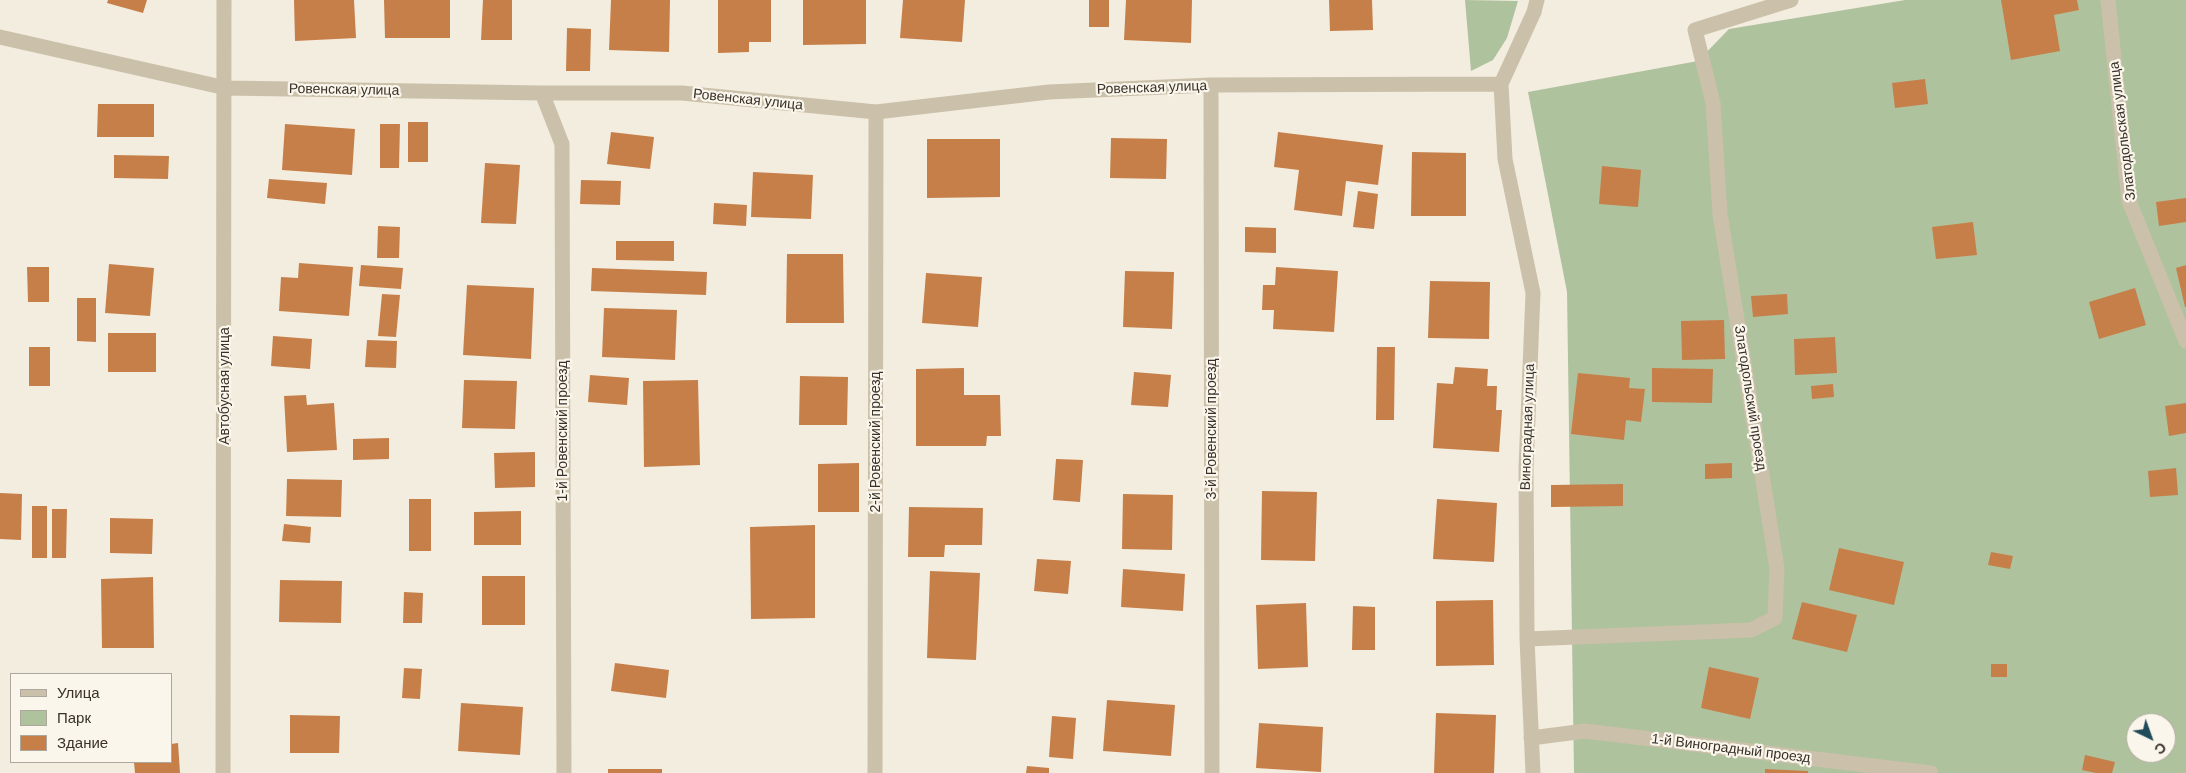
<!DOCTYPE html>
<meta charset="utf-8">
<style>
body{margin:0}
#map{position:relative;width:2186px;height:773px;overflow:hidden;background:#f3eddf;font-family:Helvetica,sans-serif}
canvas{display:block}
.legend{position:absolute;left:10px;top:673px;width:162px;height:90px;box-sizing:border-box;background:#faf6eb;border:1px solid #ada79e;margin:0;padding:6px 9px;list-style:none;font-size:15px;color:#39312a}
.legend li{display:flex;align-items:center;gap:10px;height:25px}
.legend b{width:25px;border:1px solid #ada79e}
.north{position:absolute;left:2126px;top:713px;width:50px;height:50px;box-sizing:border-box;background:#faf6eb;border:1px solid #ada79e;border-radius:50%;rotate:138deg;font-size:14px;font-weight:700;line-height:20px;text-align:center;color:#39312a}
.north::after{content:'';display:block;margin:auto;width:18px;height:22px;background:#1f4b5b;clip-path:polygon(50% 0,100% 100%,50% 72%,0 100%)}
</style>
<div id="map">
<canvas width="2186" height="773"></canvas>
<ul class="legend">
<li><b style="height:6px;background:#cbc0aa"></b>Улица</li>
<li><b style="height:14px;background:#afc29e"></b>Парк</li>
<li><b style="height:14px;background:#c67f49"></b>Здание</li>
</ul>
<div class="north">С</div>
</div>
<script>
const ctx = document.querySelector('canvas').getContext('2d');
ctx.lineJoin = 'round';
function fillPath(path, color) {
  ctx.fillStyle = color;
  ctx.fill(path, 'evenodd');
}
function shape(rows) {
  const path = new Path2D();
  for (const r of rows) {
    path.moveTo(r[0], r[1]);
    for (let i = 2; i < r.length; i += 2) path.lineTo(r[i], r[i + 1]);
  }
  return path;
}
function trace(path, color, width, dash) {
  ctx.strokeStyle = color;
  ctx.lineWidth = width;
  ctx.lineCap = dash ? 'butt' : 'round';
  ctx.setLineDash(dash || []);
  ctx.stroke(path);
}
function drawText(font, color, halo, rows, align = 'center') {
  ctx.font = font + ' Helvetica,sans-serif';
  ctx.lineWidth = 4.5;
  ctx.setLineDash([]);
  ctx.textBaseline = 'middle';
  ctx.strokeStyle = halo;
  ctx.fillStyle = color;
  for (const [text, x, y, turn = 0] of rows) {
    ctx.save();
    ctx.translate(x, y);
    ctx.rotate((+turn || 0) * Math.PI / 180);
    ctx.textAlign = isNaN(turn) ? turn : align;
    if (halo) ctx.strokeText(text, 0, 0);
    ctx.fillText(text, 0, 0);
    ctx.restore();
  }
}
const green = shape([
 [1465,0,1518,1,1507,38,1493,60,1471,71],
 [1905,0,2186,0,2186,773,1574,773,1567,292,1528,92,1698,61,1729,29],
 [2136,723,2166,723,2166,753,2136,753]
]);
const building = shape([
 [108,0,147,0,143,13,107,3],
 [294,0,354,0,356,38,295,41],
 [384,0,450,0,450,38,385,38],
 [483,0,512,0,512,40,481,40],
 [611,0,670,0,669,52,609,50],
 [718,0,771,0,771,42,749,42,749,52,718,53],
 [803,0,866,0,866,44,803,45],
 [903,0,965,0,962,42,900,38],
 [1089,0,1109,0,1109,27,1089,27],
 [1126,0,1192,0,1191,43,1124,40],
 [1329,0,1372,0,1373,30,1330,31],
 [2001,0,2077,0,2079,10,2054,15,2060,51,2011,60],
 [567,28,591,29,590,71,566,71],
 [1925,79,1928,104,1895,108,1892,83],
 [98,104,154,104,154,137,97,137],
 [408,122,428,122,428,162,408,162],
 [285,124,355,129,352,175,282,170],
 [380,124,400,124,399,168,380,168],
 [611,132,654,137,650,169,607,164],
 [1278,132,1383,145,1378,185,1346,181,1342,216,1294,210,1299,170,1274,167],
 [1111,138,1167,139,1166,179,1110,178],
 [927,139,1000,139,1000,197,927,198],
 [1412,152,1466,153,1466,216,1411,216],
 [114,155,169,156,168,179,114,178],
 [485,163,520,165,516,224,481,223],
 [1602,166,1641,170,1638,207,1599,204],
 [753,172,813,175,811,219,751,217],
 [269,179,327,183,325,204,267,198],
 [581,180,621,181,620,205,580,204],
 [1358,191,1378,194,1374,229,1353,227],
 [2186,198,2186,222,2159,226,2156,202],
 [714,203,747,205,746,226,713,224],
 [1973,222,1977,255,1936,259,1932,227],
 [378,226,400,227,399,258,377,258],
 [1245,227,1276,228,1276,253,1245,252],
 [616,241,674,241,674,261,616,260],
 [787,254,843,254,844,323,786,323],
 [299,263,353,267,349,316,279,311,281,277,298,278],
 [109,264,154,268,150,316,105,313],
 [361,265,403,268,401,289,359,286],
 [2186,265,2186,307,2185,307,2176,268],
 [27,267,49,267,49,302,28,302],
 [1276,267,1338,271,1334,332,1273,329,1274,310,1262,310,1263,285,1275,285],
 [592,268,707,272,706,295,591,291],
 [1125,271,1174,272,1172,329,1123,327],
 [926,273,982,277,978,327,922,323],
 [1430,281,1490,282,1489,339,1428,338],
 [467,285,534,288,531,359,463,355],
 [2135,288,2146,325,2099,339,2089,302],
 [382,294,400,295,396,337,378,336],
 [1787,294,1788,314,1753,317,1751,296],
 [77,298,96,298,96,342,77,341],
 [604,308,677,310,675,360,602,357],
 [1724,320,1725,359,1682,360,1681,321],
 [108,333,156,333,156,372,108,372],
 [273,336,312,339,310,369,271,366],
 [1835,337,1837,373,1795,375,1794,339],
 [367,340,397,341,396,368,365,367],
 [29,347,50,347,50,386,29,386],
 [1377,347,1395,347,1394,420,1376,420],
 [1455,367,1488,369,1487,386,1497,386,1496,410,1502,410,1499,452,1433,448,1437,383,1453,384],
 [964,368,964,395,1000,395,1001,436,987,436,986,446,916,446,916,369],
 [1652,368,1713,369,1712,403,1652,402],
 [1134,372,1171,375,1168,407,1131,405],
 [1578,373,1630,378,1629,388,1645,389,1641,422,1626,420,1624,440,1571,434],
 [590,375,629,378,627,405,588,402],
 [800,376,848,377,847,425,799,425],
 [464,380,517,381,515,429,462,428],
 [698,380,700,465,644,467,643,381],
 [1833,384,1834,397,1812,399,1811,386],
 [306,395,307,405,334,403,337,450,287,452,284,396],
 [2186,403,2186,433,2169,436,2165,406],
 [389,438,389,459,353,460,353,439],
 [535,452,535,487,495,488,494,453],
 [1056,459,1083,460,1080,502,1053,500],
 [859,463,859,512,818,512,818,464],
 [1732,463,1732,478,1705,479,1705,464],
 [2176,468,2178,495,2150,497,2148,471],
 [287,479,342,480,341,517,286,516],
 [1623,484,1623,506,1551,507,1551,485],
 [1262,491,1317,492,1315,561,1261,560],
 [0,493,22,494,21,540,0,539],
 [1123,494,1173,495,1172,550,1122,549],
 [409,499,431,499,431,551,409,551],
 [1437,499,1497,503,1494,562,1433,559],
 [32,506,47,506,47,558,32,558],
 [909,507,983,508,982,545,945,545,944,557,908,557],
 [52,509,67,509,66,558,52,558],
 [521,511,521,545,474,545,474,512],
 [110,518,153,519,152,554,110,553],
 [284,524,311,527,310,543,282,541],
 [815,525,815,618,751,619,750,527],
 [1839,548,1904,562,1894,605,1829,590],
 [1991,552,2013,556,2010,569,1988,565],
 [1037,559,1071,561,1068,594,1034,591],
 [1123,569,1185,574,1183,611,1121,607],
 [930,571,980,573,976,660,927,658],
 [482,576,525,576,525,625,482,625],
 [153,577,154,648,102,648,101,579],
 [280,580,342,581,341,623,279,622],
 [404,592,423,593,422,623,403,623],
 [1493,600,1494,665,1436,666,1436,601],
 [1802,602,1857,615,1847,652,1792,639],
 [1306,603,1308,667,1258,669,1256,605],
 [1353,606,1375,607,1375,650,1352,650],
 [615,663,669,670,666,698,611,691],
 [1991,664,2007,664,2007,677,1991,677],
 [1709,667,1759,678,1750,719,1701,708],
 [404,668,422,669,420,699,402,698],
 [1107,700,1175,705,1171,756,1103,751],
 [461,703,523,707,520,755,458,751],
 [1436,713,1496,715,1494,773,1434,773],
 [290,715,340,716,339,753,290,753],
 [1052,716,1076,718,1073,759,1049,757],
 [1259,723,1323,727,1321,772,1256,768],
 [178,743,180,773,135,773,134,762,171,762,171,744],
 [2085,755,2115,762,2112,773,2096,773,2082,770],
 [1027,766,1049,768,1049,773,1026,773],
 [608,769,662,769,662,773,608,773],
 [1765,769,1808,771,1808,773,1765,773]
]);
const minor = shape([
 [2108,0,2129,201,2186,341],
 [0,37,226,88,542,93,682,93,876,112,1049,92,1211,85,1501,84],
 [1211,85,1212,773],
 [542,93,562,144,564,773],
 [1527,639,1751,630,1775,618,1777,568,1720,214,1713,103,1695,30,1791,0],
 [1531,738,1585,731,1931,773],
 [223,773,224,0],
 [875,773,876,112],
 [1533,773,1527,639,1526,468,1533,293,1505,159,1501,84,1534,12,1537,0]
]);
const streetNames = [
 ["Ровенская улица",1152,88,-2],
 ["Ровенская улица",344,90,1],
 ["Ровенская улица",748,100,6],
 ["Златодольская улица",2123,131,-97],
 ["Автобусная улица",225,386,-90],
 ["Златодольский проезд",1750,398,81],
 ["Виноградная улица",1528,427,-88],
 ["3-й Ровенский проезд",1212,429,-90],
 ["1-й Ровенский проезд",563,431,-90],
 ["2-й Ровенский проезд",876,442,-90],
 ["1-й Виноградный проезд",1731,749,7]
];
fillPath(green, '#afc29e');
fillPath(building, '#c67f49');
trace(minor, '#cbc0aa', 15);
drawText('14px', '#39312a', '#faf6eb', streetNames);
</script>
